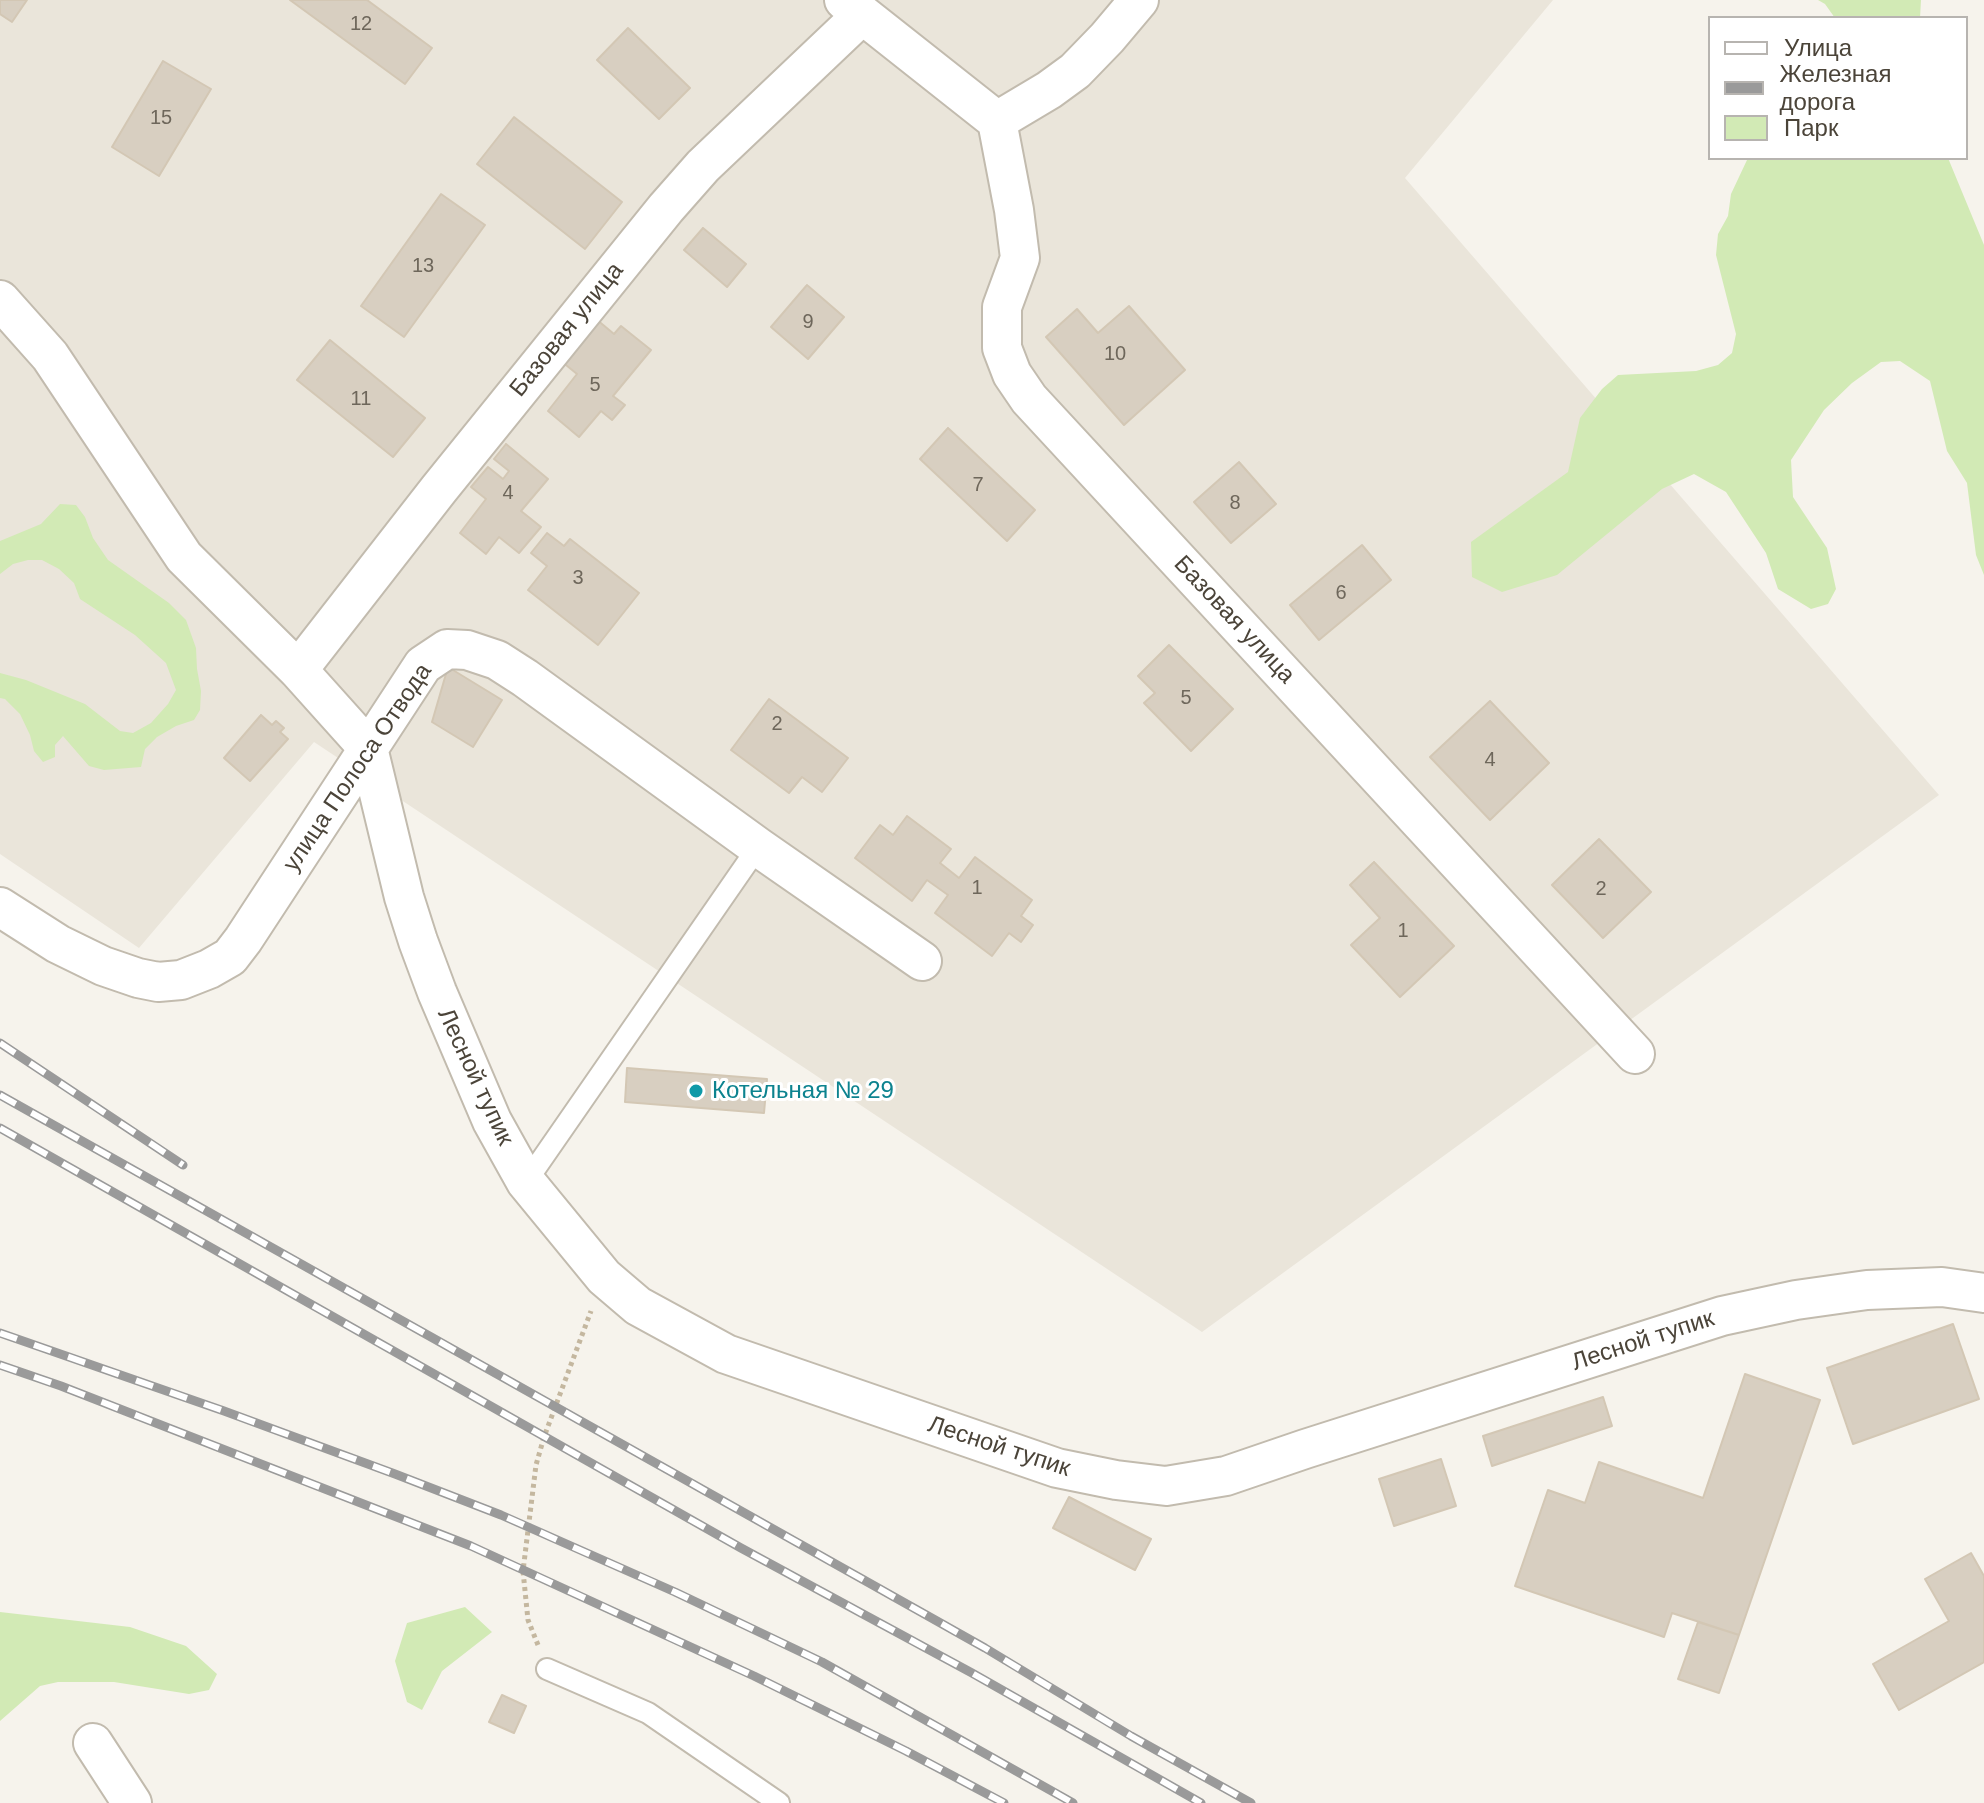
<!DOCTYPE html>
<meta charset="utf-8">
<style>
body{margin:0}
#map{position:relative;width:1984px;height:1803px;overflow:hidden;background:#f6f3ec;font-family:Helvetica,sans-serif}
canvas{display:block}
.legend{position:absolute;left:1708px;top:16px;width:260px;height:144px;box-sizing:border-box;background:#fff;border:2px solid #b7b4b0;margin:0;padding:10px 14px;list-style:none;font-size:24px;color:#4b4439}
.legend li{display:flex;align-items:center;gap:16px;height:40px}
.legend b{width:40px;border:2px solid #b7b4b0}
</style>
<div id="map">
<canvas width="1984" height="1803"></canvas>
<ul class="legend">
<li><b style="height:10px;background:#fff"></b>Улица</li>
<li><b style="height:10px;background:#9a9a9a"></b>Железная дорога</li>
<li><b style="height:22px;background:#d2eab5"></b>Парк</li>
</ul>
</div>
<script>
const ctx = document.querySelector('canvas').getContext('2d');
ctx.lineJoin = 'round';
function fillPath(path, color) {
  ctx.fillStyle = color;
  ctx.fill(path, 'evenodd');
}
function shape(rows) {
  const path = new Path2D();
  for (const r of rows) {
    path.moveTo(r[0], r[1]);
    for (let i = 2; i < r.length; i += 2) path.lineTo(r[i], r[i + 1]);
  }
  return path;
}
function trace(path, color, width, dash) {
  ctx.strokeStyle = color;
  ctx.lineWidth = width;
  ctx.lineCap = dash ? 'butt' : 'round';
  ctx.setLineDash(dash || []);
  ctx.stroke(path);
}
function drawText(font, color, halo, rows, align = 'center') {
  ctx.font = font + ' Helvetica,sans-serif';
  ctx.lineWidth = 6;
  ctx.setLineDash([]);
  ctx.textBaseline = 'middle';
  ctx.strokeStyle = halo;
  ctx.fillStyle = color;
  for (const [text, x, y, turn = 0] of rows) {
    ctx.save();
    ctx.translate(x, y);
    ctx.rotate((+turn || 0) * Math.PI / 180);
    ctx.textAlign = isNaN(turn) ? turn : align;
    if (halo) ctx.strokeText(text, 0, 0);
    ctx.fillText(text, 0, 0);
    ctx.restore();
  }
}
const residential = shape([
 [0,0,1553,0,1405,178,1939,795,1202,1332,314,742,139,948,0,854]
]);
const green = shape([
 [1818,0,1921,0,1920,18,1835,18,1825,4],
 [1752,158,1948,158,1984,245,1984,575,1976,555,1967,483,1947,451,1930,381,1900,361,1881,362,1852,383,1824,410,1791,460,1793,497,1827,548,1836,589,1828,604,1811,609,1778,589,1766,553,1726,492,1694,474,1662,489,1557,575,1502,592,1472,577,1471,542,1568,472,1580,418,1602,389,1618,375,1696,371,1718,365,1732,353,1736,334,1716,255,1718,234,1728,216,1731,194,1747,160],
 [60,504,76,505,85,517,93,538,108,560,169,603,186,620,196,648,197,669,201,691,200,710,194,720,176,726,157,737,145,749,141,767,104,770,89,766,63,736,55,745,55,757,43,762,34,751,30,735,20,714,5,699,0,698,0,673,26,680,85,704,120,731,133,733,151,723,168,704,176,690,166,663,135,635,80,599,74,583,59,569,42,560,28,560,13,564,0,574,0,541,41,524],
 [465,1607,492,1632,442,1671,422,1710,407,1702,395,1661,407,1623],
 [0,1612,130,1627,186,1646,217,1674,209,1690,189,1694,114,1682,58,1682,40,1686,0,1721]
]);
const building = shape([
 [0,0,27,0,12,22,0,14,0,0],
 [290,0,367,0,432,48,405,84,290,0],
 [628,28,690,88,659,119,597,60,628,28],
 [163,61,211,89,159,176,112,147,163,61],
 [514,117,622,202,585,249,477,164,514,117],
 [441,194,485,225,404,337,361,306,441,194],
 [703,228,746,264,727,287,684,250,703,228],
 [807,285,844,317,808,359,771,327,807,285],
 [1129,306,1185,370,1124,425,1046,337,1077,309,1098,333,1129,306],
 [590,314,614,334,621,326,651,350,613,396,625,405,612,420,601,411,579,437,548,411,577,374,555,356,590,314],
 [330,340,425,418,393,457,297,380,330,340],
 [948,428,1035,510,1007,541,920,459,948,428],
 [506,444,548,479,521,511,541,527,519,553,499,537,486,554,460,533,486,499,471,487,488,467,503,479,509,471,494,459,506,444],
 [1239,462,1276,504,1231,543,1194,502,1239,462],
 [547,533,564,546,570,539,639,593,598,645,528,590,547,566,531,553,547,533],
 [1362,545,1391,580,1319,640,1290,605,1362,545],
 [1169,645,1233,709,1191,751,1144,703,1155,693,1138,676,1169,645],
 [448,667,502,700,473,747,432,722,448,667],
 [769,699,848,758,822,792,802,777,789,793,731,750,769,699],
 [1490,701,1549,763,1490,820,1430,757,1490,701],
 [261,715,272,725,276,721,284,728,280,732,288,739,250,781,224,758,261,715],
 [907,816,951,849,940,863,959,878,975,857,1032,900,1021,916,1033,925,1021,942,1009,933,992,956,935,913,948,895,927,880,912,901,855,858,880,825,893,835,907,816],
 [1599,839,1651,892,1603,938,1552,885,1599,839],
 [1374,862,1454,946,1400,997,1351,945,1380,918,1350,885,1374,862],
 [627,1068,767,1079,764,1113,625,1102,627,1068],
 [1953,1324,1979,1399,1853,1444,1827,1368,1953,1324],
 [1745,1374,1820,1400,1739,1635,1672,1613,1664,1637,1515,1586,1548,1490,1585,1503,1599,1462,1703,1498,1745,1374],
 [1603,1397,1612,1426,1492,1466,1483,1436,1603,1397],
 [1441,1459,1456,1506,1394,1526,1379,1479,1441,1459],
 [1069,1497,1151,1539,1135,1570,1053,1528,1069,1497],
 [1971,1553,1984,1576,1984,1662,1899,1710,1873,1664,1949,1621,1925,1579,1971,1553],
 [1698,1622,1739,1635,1719,1693,1678,1679,1698,1622],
 [502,1695,526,1706,514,1733,489,1722,502,1695]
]);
const path = shape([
 [538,1645,528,1620,523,1571,536,1465,544,1437,591,1311]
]);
const service = shape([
 [526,1182,758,847],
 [547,1669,648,1713,779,1803]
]);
const minor = shape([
 [844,0,997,121,1014,210,1020,258,1002,307,1002,348,1012,374,1029,399,1635,1054],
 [997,121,1049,90,1075,71,1107,38,1139,0],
 [0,300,50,356,184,557,298,670,368,748,404,897,418,941,437,992,492,1121,526,1182,604,1277,638,1306,726,1354,1057,1468,1116,1480,1166,1486,1226,1476,1305,1449,1722,1316,1796,1300,1867,1290,1942,1287,1984,1293],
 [298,670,439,489,666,208,703,166,862,15],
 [0,907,58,944,103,966,138,978,158,982,181,980,209,969,230,957,243,940,423,665,447,649,467,650,497,660,525,678,758,847,922,961],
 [93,1743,132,1803]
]);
const rail = shape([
 [0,1043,183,1165],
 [0,1095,985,1648,1131,1736,1251,1803],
 [0,1128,741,1548,972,1673,1201,1803],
 [0,1333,224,1411,395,1474,501,1515,675,1592,822,1662,1073,1803],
 [0,1365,61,1386,471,1546,754,1676,906,1751,1004,1803]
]);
const markers = [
 [696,1091,8,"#0f9aa8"]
];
const numberNames = [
 ["12",361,24],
 ["15",161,118],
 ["13",423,266],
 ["9",808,322],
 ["10",1115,354],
 ["5",595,385],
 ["11",361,399],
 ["7",978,485],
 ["4",508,493],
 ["8",1235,503],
 ["3",578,578],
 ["6",1341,593],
 ["5",1186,698],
 ["2",777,724],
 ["4",1490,760],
 ["1",977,888],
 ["2",1601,889],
 ["1",1403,931]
];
const streetNames = [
 ["Базовая улица",567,330,-51],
 ["Базовая улица",1234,620,47],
 ["улица Полоса Отвода",358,768,-56],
 ["Лесной тупик",475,1077,65],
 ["Лесной тупик",1643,1341,-18],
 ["Лесной тупик",999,1447,18]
];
const cultureNames = [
 ["Котельная № 29",712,1091]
];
fillPath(residential, '#eae5da');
fillPath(green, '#d2eab5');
fillPath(building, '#d8cfc1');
trace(building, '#d3c7b4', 2);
trace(service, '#c2bbae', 24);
trace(minor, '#c2bbae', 42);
trace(path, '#c4b79f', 5, [4, 4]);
trace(service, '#fff', 20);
trace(minor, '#fff', 38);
trace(rail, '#9a9a9a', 9);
trace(rail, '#fff', 6, [18]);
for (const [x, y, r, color] of markers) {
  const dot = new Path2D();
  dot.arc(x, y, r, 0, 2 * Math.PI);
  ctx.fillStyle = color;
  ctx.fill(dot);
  trace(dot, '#fff', 3);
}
drawText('20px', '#6e675b', null, numberNames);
drawText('24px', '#4b4439', '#fff', streetNames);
drawText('24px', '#0d838f', '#fff', cultureNames, 'left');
</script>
